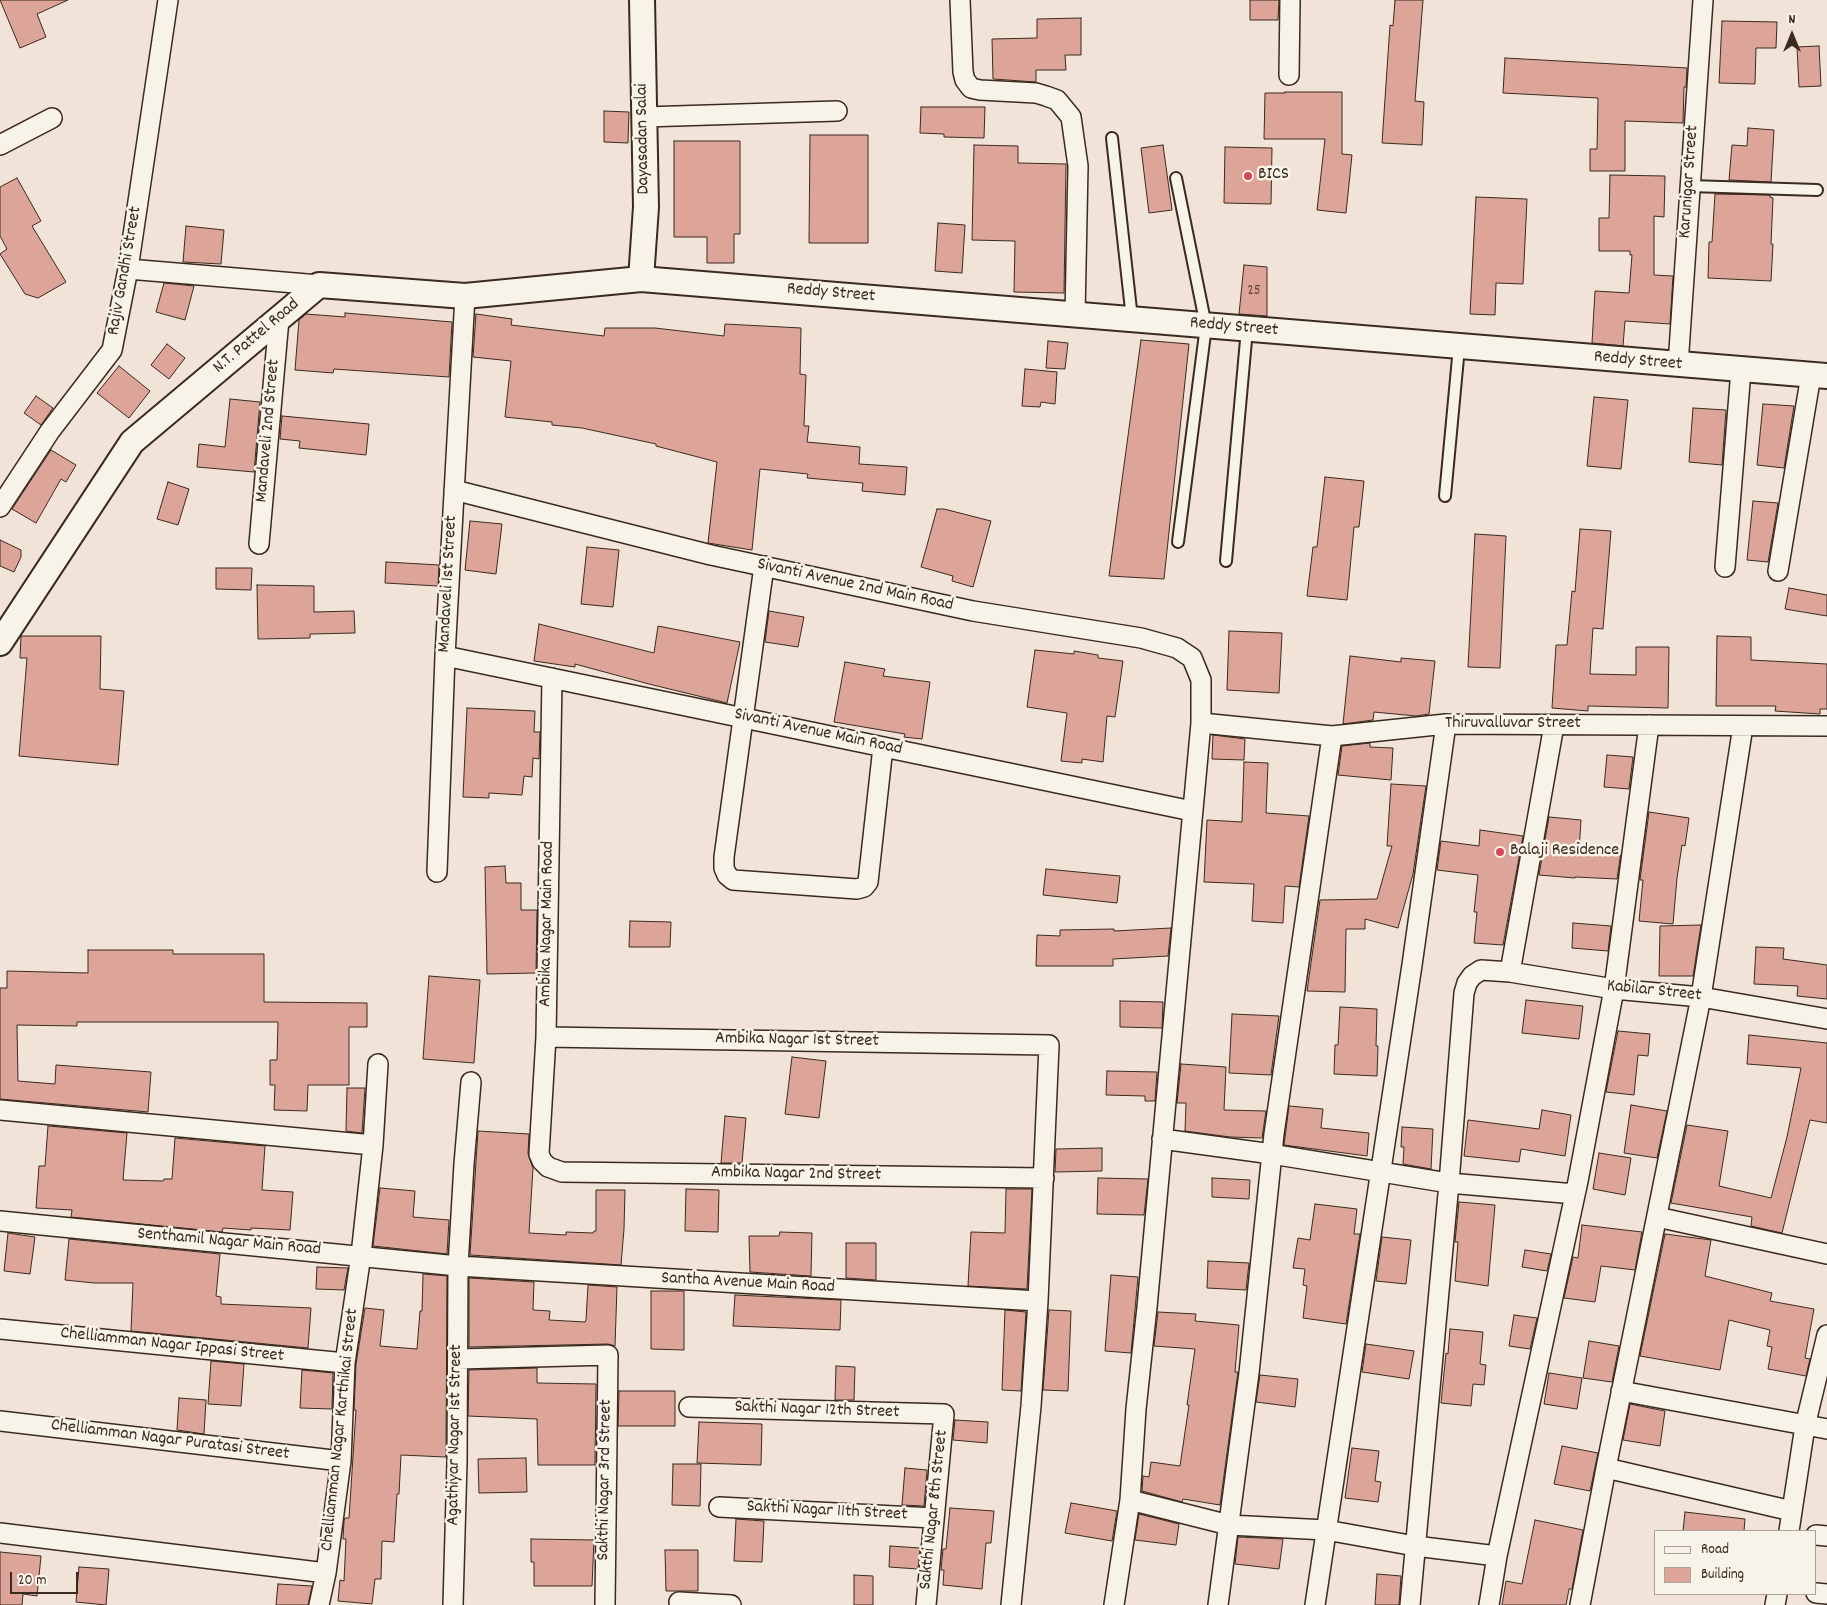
<!DOCTYPE html>
<style>
body{margin:0}
#map{position:relative;width:1827px;height:1605px;overflow:hidden;background:#f2e3d8;font-family:Dekko,sans-serif}
canvas{display:block}
.legend{position:absolute;left:1654px;top:1530px;width:162px;height:65px;box-sizing:border-box;background:#f7f3e8;border:1px solid #aca397;margin:0;padding:6px 9px;list-style:none;font-size:15px;color:#3b2a1e}
.legend li{display:flex;align-items:center;gap:10px;height:25px}
.legend b{width:25px;border:1px solid #aca397}
.north{position:absolute;left:1767px;top:10px;width:50px;height:50px;-webkit-text-stroke:4px #f7f3e8;paint-order:stroke;rotate:0deg;font-size:14px;font-weight:700;line-height:20px;text-align:center;color:#3b2a1e}
.north::after{content:'';display:block;margin:auto;width:18px;height:22px;background:#3b2a1e;clip-path:polygon(50% 0,100% 100%,50% 72%,0 100%)}
.scale{position:absolute;left:10px;top:1572px;width:68px;height:22px;box-sizing:border-box;border:2px solid #3b2a1e;border-top:0;padding-left:6px;font-size:15px;line-height:18px;white-space:nowrap;color:#3b2a1e;-webkit-text-stroke:4px #f7f3e8;paint-order:stroke}
</style>
<div id="map">
<canvas width="1827" height="1605"></canvas>
<ul class="legend">
<li><b style="height:6px;background:#f7f3e8"></b>Road</li>
<li><b style="height:14px;background:#dda499"></b>Building</li>
</ul>
<div class="north">N</div>
<div class="scale">20 m</div>
</div>
<script>
const ctx = document.querySelector('canvas').getContext('2d');
ctx.lineJoin = 'round';
function fillPath(path, color) {
  ctx.fillStyle = color;
  ctx.fill(path, 'evenodd');
}
function shape(rows) {
  const path = new Path2D();
  for (const r of rows) {
    path.moveTo(r[0], r[1]);
    for (let i = 2; i < r.length; i += 2) path.lineTo(r[i], r[i + 1]);
  }
  return path;
}
function trace(path, color, width, dash) {
  ctx.strokeStyle = color;
  ctx.lineWidth = width;
  ctx.lineCap = dash ? 'butt' : 'round';
  ctx.setLineDash(dash || []);
  ctx.stroke(path);
}
function drawText(font, color, halo, rows, align = 'center') {
  ctx.font = font + ' Dekko,sans-serif';
  ctx.lineWidth = 5;
  ctx.setLineDash([]);
  ctx.textBaseline = 'middle';
  ctx.strokeStyle = halo;
  ctx.fillStyle = color;
  for (const [text, x, y, turn = 0] of rows) {
    ctx.save();
    ctx.translate(x, y);
    ctx.rotate((+turn || 0) * Math.PI / 180);
    ctx.textAlign = isNaN(turn) ? turn : align;
    if (halo) ctx.strokeText(text, 0, 0);
    ctx.fillText(text, 0, 0);
    ctx.restore();
  }
}
const building = shape([
 [0,0,68,0,37,14,46,37,20,48,0,0],
 [1250,0,1279,0,1278,20,1250,20,1250,0],
 [1395,0,1423,0,1415,101,1424,102,1422,145,1382,143,1390,25,1393,26,1395,0],
 [1081,18,1081,55,1065,55,1066,70,1036,70,1036,82,993,79,992,39,1037,38,1037,19,1081,18],
 [1722,21,1777,22,1776,48,1756,48,1755,84,1719,83,1722,21],
 [1819,46,1821,86,1799,87,1797,47,1819,46],
 [1505,58,1687,68,1686,87,1684,87,1683,123,1625,121,1625,171,1590,171,1590,149,1597,149,1598,98,1503,93,1505,58],
 [1285,92,1342,92,1342,154,1352,155,1346,213,1317,210,1325,139,1264,139,1265,93,1285,93,1285,92],
 [921,107,985,107,984,138,944,137,944,134,920,133,921,107],
 [604,111,629,112,628,143,604,142,604,111],
 [1748,128,1774,130,1771,182,1729,180,1732,145,1747,146,1748,128],
 [810,135,868,135,868,243,809,243,810,135],
 [674,141,740,141,740,234,734,234,734,263,707,263,707,237,674,237,674,141],
 [974,145,1018,146,1018,163,1066,164,1064,293,1014,292,1015,241,972,240,974,145],
 [1163,145,1172,210,1149,213,1141,148,1163,145],
 [1225,147,1272,148,1271,204,1224,203,1225,147],
 [1610,175,1665,176,1664,217,1654,216,1654,275,1673,276,1670,324,1625,321,1623,346,1592,343,1595,291,1629,293,1632,255,1630,255,1630,251,1599,251,1599,218,1609,218,1610,175],
 [17,178,41,221,32,226,66,282,38,298,25,294,0,254,7,249,0,236,0,187,17,178],
 [1715,194,1770,195,1770,197,1773,198,1771,244,1773,244,1771,281,1708,278,1709,242,1712,242,1715,194],
 [1476,197,1527,199,1523,284,1496,283,1495,315,1470,314,1476,197],
 [938,223,965,225,962,273,935,271,938,223],
 [186,226,224,230,221,264,183,262,186,226],
 [1244,265,1267,267,1267,316,1239,314,1244,265],
 [164,283,194,286,185,320,156,312,164,283],
 [345,313,452,322,449,377,334,369,333,373,295,370,299,320,306,314,345,317,345,313],
 [476,314,512,319,511,325,604,336,605,328,655,328,724,336,725,324,801,328,800,374,806,375,804,426,809,426,807,442,860,447,859,464,907,467,905,495,862,491,863,483,807,478,808,474,760,469,752,550,708,543,717,462,656,446,656,444,582,428,552,425,552,422,505,417,511,361,473,357,476,314],
 [1141,340,1189,344,1164,579,1109,576,1141,340],
 [1048,341,1068,343,1065,369,1046,368,1048,341],
 [167,344,185,358,169,379,151,365,167,344],
 [119,366,150,391,129,418,97,393,119,366],
 [1025,369,1057,372,1055,404,1041,402,1040,407,1022,406,1025,369],
 [36,396,53,408,41,425,24,413,36,396],
 [1594,397,1628,400,1621,469,1587,466,1594,397],
 [230,399,260,402,254,472,197,467,199,444,225,447,230,399],
 [1763,404,1794,406,1784,468,1757,465,1763,404],
 [1693,408,1726,410,1722,465,1689,462,1693,408],
 [282,416,369,424,366,455,299,448,300,441,280,439,282,416],
 [51,450,76,465,66,482,61,479,36,523,12,509,51,450],
 [1325,477,1364,481,1359,527,1354,527,1347,600,1307,596,1313,547,1317,547,1325,477],
 [168,482,189,489,178,525,157,519,168,482],
 [1753,501,1778,503,1768,562,1747,560,1753,501],
 [937,509,944,509,991,521,973,587,952,581,953,576,921,567,937,509],
 [470,521,502,524,496,574,465,570,470,521],
 [1580,529,1611,531,1603,629,1593,628,1590,674,1636,675,1636,647,1669,647,1668,708,1588,706,1588,711,1552,708,1556,645,1567,645,1572,591,1575,592,1580,529],
 [1475,534,1506,536,1500,668,1468,667,1475,534],
 [0,540,21,550,21,557,14,572,0,566,0,540],
 [587,547,619,550,613,607,581,604,587,547],
 [386,562,439,565,438,586,385,583,386,562],
 [216,568,252,568,251,590,216,589,216,568],
 [257,585,314,586,314,612,354,611,355,633,310,634,310,638,258,639,257,585],
 [1789,588,1827,595,1827,616,1785,609,1789,588],
 [769,611,804,617,798,647,765,642,769,611],
 [539,624,654,653,658,626,740,642,727,703,649,684,575,664,575,667,534,661,539,624],
 [1229,631,1282,633,1279,693,1227,690,1229,631],
 [21,636,101,636,100,689,124,691,118,765,19,756,27,658,20,658,21,636],
 [1717,636,1751,637,1751,660,1827,664,1827,709,1820,709,1820,714,1775,711,1776,706,1716,706,1717,636],
 [1035,650,1074,654,1074,651,1098,655,1098,658,1123,661,1115,717,1107,716,1103,762,1082,759,1082,763,1061,761,1067,713,1027,707,1035,650],
 [1350,656,1401,662,1401,658,1435,661,1429,714,1416,716,1374,712,1373,720,1343,724,1350,656],
 [845,662,885,669,883,676,930,682,922,739,904,737,905,734,834,722,845,662],
 [467,708,535,711,534,732,540,732,539,759,533,758,532,777,524,776,522,795,489,793,489,798,463,797,467,708],
 [1213,735,1245,739,1244,760,1212,759,1213,735],
 [1370,743,1370,747,1393,748,1391,780,1338,775,1342,746,1370,743],
 [1607,755,1633,757,1629,789,1604,787,1607,755],
 [1244,762,1268,763,1266,813,1309,816,1299,887,1285,886,1283,923,1252,921,1254,884,1204,882,1207,820,1242,822,1244,762],
 [1391,784,1426,786,1413,874,1398,928,1365,919,1365,929,1346,929,1345,992,1307,991,1320,900,1377,899,1392,846,1387,846,1391,784],
 [1649,812,1689,818,1685,846,1682,845,1677,878,1673,924,1639,921,1643,880,1640,880,1649,812],
 [1549,817,1581,820,1579,851,1621,852,1617,879,1575,877,1575,878,1539,875,1549,817],
 [1480,830,1523,836,1503,945,1474,943,1477,912,1474,912,1478,875,1437,870,1441,841,1479,846,1480,830],
 [505,866,506,883,521,883,521,910,537,910,536,973,487,974,485,867,505,866],
 [1046,869,1120,876,1117,903,1043,895,1046,869],
 [630,921,671,922,670,947,629,947,630,921],
 [1573,923,1611,926,1608,951,1572,948,1573,923],
 [1701,925,1693,976,1659,976,1660,926,1701,925],
 [1171,928,1168,956,1113,959,1113,966,1036,966,1037,935,1060,936,1060,930,1114,929,1114,931,1171,928],
 [1756,947,1784,948,1783,959,1827,965,1827,999,1797,996,1798,986,1754,984,1756,947],
 [88,950,173,950,173,954,264,954,264,1002,367,1003,367,1027,349,1027,349,1085,308,1085,307,1111,274,1110,275,1085,270,1085,270,1060,277,1060,278,1022,77,1022,77,1026,17,1025,18,1081,55,1084,56,1065,151,1072,148,1112,0,1099,0,988,7,988,7,971,88,973,88,950],
 [429,976,480,980,474,1063,423,1059,429,976],
 [1526,1000,1583,1006,1579,1039,1522,1033,1526,1000],
 [1120,1001,1163,1002,1162,1028,1120,1027,1120,1001],
 [1340,1007,1377,1009,1376,1046,1378,1046,1377,1076,1334,1074,1335,1045,1338,1045,1340,1007],
 [1232,1014,1279,1016,1271,1075,1229,1073,1232,1014],
 [1618,1031,1650,1034,1648,1056,1638,1055,1634,1095,1606,1092,1618,1031],
 [1749,1035,1827,1043,1827,1123,1810,1120,1782,1233,1751,1226,1752,1217,1671,1203,1687,1125,1728,1131,1719,1186,1771,1198,1787,1137,1801,1068,1747,1064,1749,1035],
 [792,1057,826,1061,819,1118,785,1114,792,1057],
 [1181,1064,1226,1067,1224,1110,1266,1111,1262,1138,1230,1137,1185,1131,1186,1103,1177,1103,1181,1064],
 [1107,1071,1157,1072,1155,1101,1145,1101,1145,1096,1106,1095,1107,1071],
 [347,1088,365,1088,362,1133,346,1131,347,1088],
 [1631,1105,1667,1111,1657,1158,1624,1153,1631,1105],
 [1289,1106,1323,1109,1321,1128,1369,1133,1367,1156,1284,1145,1289,1106],
 [1542,1110,1571,1115,1565,1156,1521,1149,1519,1162,1464,1156,1468,1120,1539,1129,1542,1110],
 [725,1116,746,1118,742,1163,721,1163,725,1116],
 [48,1126,127,1133,123,1180,163,1181,164,1179,172,1179,175,1138,265,1146,262,1190,293,1192,290,1230,251,1228,251,1230,223,1228,222,1232,71,1217,72,1210,36,1208,39,1166,45,1166,48,1126],
 [1402,1127,1433,1129,1431,1169,1403,1164,1404,1147,1401,1147,1402,1127],
 [478,1131,529,1134,528,1154,533,1168,529,1233,566,1235,566,1232,593,1233,594,1231,596,1231,596,1190,625,1190,624,1229,621,1265,470,1255,478,1131],
 [1102,1148,1102,1171,1055,1172,1056,1149,1102,1148],
 [1599,1153,1631,1158,1625,1195,1593,1189,1599,1153],
 [1098,1178,1148,1179,1144,1215,1097,1214,1098,1178],
 [1212,1178,1250,1180,1249,1199,1212,1197,1212,1178],
 [380,1188,415,1191,413,1217,449,1220,447,1254,373,1246,380,1188],
 [686,1189,719,1190,718,1232,685,1231,686,1189],
 [1006,1189,1032,1189,1027,1289,968,1286,971,1232,1005,1233,1006,1189],
 [1459,1202,1495,1205,1488,1286,1455,1281,1458,1242,1455,1242,1459,1202],
 [1315,1204,1357,1209,1354,1234,1360,1234,1346,1324,1303,1318,1307,1286,1303,1285,1305,1269,1293,1268,1298,1238,1310,1240,1315,1204],
 [1582,1225,1642,1232,1635,1270,1601,1266,1595,1302,1564,1298,1573,1257,1578,1258,1582,1225],
 [780,1232,812,1233,811,1276,750,1272,749,1236,779,1236,780,1232],
 [8,1233,35,1237,30,1274,4,1271,8,1233],
 [1665,1234,1711,1240,1705,1276,1772,1293,1770,1301,1814,1309,1805,1358,1810,1359,1806,1376,1768,1369,1772,1347,1767,1346,1770,1330,1729,1320,1720,1370,1640,1356,1665,1234],
 [1382,1237,1411,1240,1406,1284,1376,1281,1382,1237],
 [69,1239,220,1254,216,1296,221,1297,221,1304,311,1308,308,1348,131,1331,133,1283,94,1283,65,1280,69,1239],
 [846,1243,876,1243,876,1280,846,1278,846,1243],
 [1525,1250,1551,1254,1547,1271,1522,1267,1525,1250],
 [1208,1261,1249,1263,1246,1290,1207,1288,1208,1261],
 [317,1267,348,1268,344,1290,316,1289,317,1267],
 [423,1274,447,1276,446,1457,401,1455,399,1494,397,1494,394,1542,382,1541,381,1579,375,1579,372,1604,338,1601,340,1580,344,1581,346,1539,343,1539,344,1521,345,1518,349,1518,356,1410,354,1410,356,1364,365,1308,384,1310,380,1346,417,1349,420,1311,422,1311,423,1274],
 [1111,1275,1138,1277,1131,1353,1105,1351,1111,1275],
 [469,1278,534,1282,533,1310,550,1311,549,1320,585,1322,586,1320,588,1285,617,1287,615,1346,608,1344,469,1347,469,1278],
 [651,1291,684,1291,684,1350,651,1349,651,1291],
 [735,1295,841,1300,840,1330,733,1326,735,1295],
 [1005,1310,1026,1312,1021,1391,1002,1390,1005,1310],
 [1049,1310,1071,1311,1068,1391,1043,1390,1049,1310],
 [1158,1312,1196,1314,1195,1321,1239,1325,1235,1372,1238,1372,1220,1505,1183,1499,1182,1502,1142,1491,1143,1476,1149,1477,1151,1462,1180,1466,1189,1405,1187,1405,1195,1349,1154,1346,1158,1312],
 [1514,1315,1537,1318,1530,1349,1509,1346,1514,1315],
 [1450,1329,1483,1332,1480,1364,1486,1365,1484,1385,1473,1384,1471,1406,1441,1403,1446,1353,1448,1354,1450,1329],
 [1589,1341,1619,1346,1612,1382,1583,1378,1589,1341],
 [1366,1344,1414,1351,1409,1379,1362,1372,1366,1344],
 [211,1361,244,1364,241,1406,208,1404,211,1361],
 [836,1366,855,1367,854,1400,835,1400,836,1366],
 [537,1368,537,1383,596,1384,595,1465,538,1465,537,1419,468,1416,469,1370,537,1368],
 [302,1370,333,1373,332,1409,300,1408,302,1370],
 [1549,1373,1582,1378,1577,1409,1544,1404,1549,1373],
 [1260,1375,1298,1379,1295,1407,1256,1402,1260,1375],
 [619,1391,675,1391,675,1426,618,1426,619,1391],
 [179,1398,206,1400,204,1434,177,1430,179,1398],
 [1630,1404,1665,1411,1660,1446,1623,1440,1630,1404],
 [955,1420,988,1422,987,1443,953,1440,955,1420],
 [699,1422,762,1424,761,1465,697,1463,699,1422],
 [1562,1446,1598,1453,1590,1491,1554,1484,1562,1446],
 [1352,1448,1379,1451,1375,1481,1381,1482,1378,1502,1345,1498,1352,1448],
 [526,1458,527,1492,479,1493,478,1459,526,1458],
 [673,1464,701,1464,700,1506,672,1505,673,1464],
 [905,1468,927,1470,924,1506,902,1505,905,1468],
 [1071,1503,1117,1511,1112,1541,1065,1533,1071,1503],
 [950,1508,994,1511,991,1543,986,1543,982,1589,943,1585,944,1570,941,1570,943,1549,946,1549,950,1508],
 [1685,1512,1745,1519,1744,1531,1683,1531,1685,1512],
 [1139,1514,1179,1524,1176,1545,1135,1540,1139,1514],
 [736,1519,764,1521,762,1562,734,1561,736,1519],
 [1535,1520,1583,1530,1572,1589,1569,1589,1566,1605,1502,1605,1506,1581,1522,1584,1535,1520],
 [1238,1537,1283,1539,1279,1569,1235,1564,1238,1537],
 [531,1539,594,1540,592,1586,534,1586,534,1562,531,1562,531,1539],
 [890,1546,920,1548,918,1569,889,1567,890,1546],
 [665,1550,698,1550,698,1591,666,1591,665,1550],
 [0,1552,41,1556,37,1596,23,1594,22,1605,0,1605,0,1552],
 [79,1567,109,1569,106,1605,76,1602,79,1567],
 [1377,1574,1401,1576,1399,1605,1375,1605,1377,1574],
 [854,1575,873,1576,873,1605,854,1605,854,1575],
 [278,1584,312,1586,308,1605,276,1605,278,1584]
]);
const service = shape([
 [1112,138,1132,319],
 [1176,178,1206,326,1178,542],
 [1690,186,1817,190],
 [1445,496,1459,347],
 [1226,561,1247,329]
]);
const minor = shape([
 [960,0,963,72,965,80,971,88,980,90,1036,93,1046,96,1057,100,1071,117,1078,166,1075,315],
 [1289,75,1290,0],
 [644,117,837,111],
 [0,145,52,118],
 [128,269,319,285],
 [1678,365,1703,0],
 [454,490,711,555,973,611,1141,638,1177,648,1192,658,1201,680,1201,723,1147,1307,1136,1409,1130,1500,1114,1605],
 [0,507,50,431,112,350,128,269,168,0],
 [259,544,279,319],
 [764,566,724,857,724,868,727,875,733,880,857,889,864,887,868,882,883,747],
 [1725,567,1741,370],
 [1778,571,1811,375],
 [445,656,1192,811],
 [552,678,546,1037,539,1154,542,1161,548,1167,562,1172,1044,1178],
 [1201,723,1332,736,1446,724,1827,726],
 [437,872,445,656,465,296],
 [1510,972,1554,725],
 [546,1037,1049,1045,1038,1301,1031,1406,1011,1605],
 [0,1110,373,1145],
 [1162,1139,1272,1154,1449,1183,1575,1194],
 [1657,1217,1827,1254],
 [0,1221,458,1266,1038,1301],
 [0,1329,345,1363],
 [458,1359,608,1355,605,1605],
 [1621,1391,1827,1429],
 [689,1407,944,1414,926,1605],
 [0,1421,341,1461],
 [1606,1468,1792,1511],
 [1130,1500,1229,1525,1326,1530,1415,1546,1497,1556],
 [719,1507,934,1518],
 [1789,1531,1805,1426,1827,1335],
 [0,1533,326,1573],
 [1816,1535,1827,1536],
 [1816,1593,1827,1594],
 [679,1602,731,1605],
 [319,1605,326,1573,341,1461,345,1363,361,1255,373,1145,378,1064],
 [453,1605,457,1462,458,1266,464,1164,471,1082],
 [1218,1605,1249,1373,1274,1134,1332,736],
 [1315,1605,1412,965,1446,724],
 [1410,1605,1449,1183,1464,993,1467,983,1472,976,1481,970,1510,972,1614,989,1701,997,1827,1019],
 [1489,1605,1497,1556,1578,1181,1614,989,1649,725],
 [1580,1605,1606,1468,1701,997,1743,726],
 [1775,1605,1777,1594]
]);
const tertiary = shape([
 [641,279,646,207,642,0],
 [0,643,132,442,319,285,465,296,641,279,1827,376]
]);
const markers = [
 [1248,176,5,"#d1495b"],
 [1500,852,5,"#d1495b"]
];
const numberNames = [
 ["25",1254,292]
];
const streetNames = [
 ["Dayasadan Salai",644,139,-91],
 ["Karunigar Street",1690,182,-86],
 ["Rajiv Gandhi Street",126,271,-80],
 ["Reddy Street",831,294,5],
 ["Reddy Street",1234,328,5],
 ["N.T. Pattel Road",257,337,-40],
 ["Reddy Street",1638,362,5],
 ["Mandaveli 2nd Street",269,431,-85],
 ["Mandaveli 1st Street",449,584,-87],
 ["Sivanti Avenue 2nd Main Road",855,586,12],
 ["Thiruvalluvar Street",1513,725],
 ["Sivanti Avenue Main Road",818,733,12],
 ["Ambika Nagar Main Road",548,924,-89],
 ["Kabilar Street",1654,992,6],
 ["Ambika Nagar 1st Street",797,1041,1],
 ["Ambika Nagar 2nd Street",796,1175,1],
 ["Senthamil Nagar Main Road",229,1243,5],
 ["Santha Avenue Main Road",748,1284,3],
 ["Chelliamman Nagar Ippasi Street",172,1346,6],
 ["Sakthi Nagar 12th Street",817,1411,2],
 ["Chelliamman Nagar Karthikai Street",341,1430,-84],
 ["Agathiyar Nagar 1st Street",456,1435,-89],
 ["Chelliamman Nagar Puratasi Street",170,1441,7],
 ["Sakthi Nagar 3rd Street",606,1480,-89],
 ["Sakthi Nagar 8th Street",935,1510,-84],
 ["Sakthi Nagar 11th Street",827,1512,3]
];
const poiNames = [
 ["BICS",1258,176],
 ["Balaji Residence",1510,852]
];
fillPath(building, '#dda499');
trace(building, '#3b2a1e', 1);
trace(service, '#3b2a1e', 14);
trace(minor, '#3b2a1e', 22);
trace(tertiary, '#3b2a1e', 28);
trace(service, '#f7f3e8', 10);
trace(minor, '#f7f3e8', 19);
trace(tertiary, '#f7f3e8', 24);
for (const [x, y, r, color] of markers) {
  const dot = new Path2D();
  dot.arc(x, y, r, 0, 2 * Math.PI);
  ctx.fillStyle = color;
  ctx.fill(dot);
  trace(dot, '#f7f3e8', 2);
}
drawText('15px', '#64483d', null, numberNames);
drawText('18px', '#3b2a1e', '#f7f3e8', streetNames);
drawText('18px', '#3b2a1e', '#f7f3e8', poiNames, 'left');
</script>
